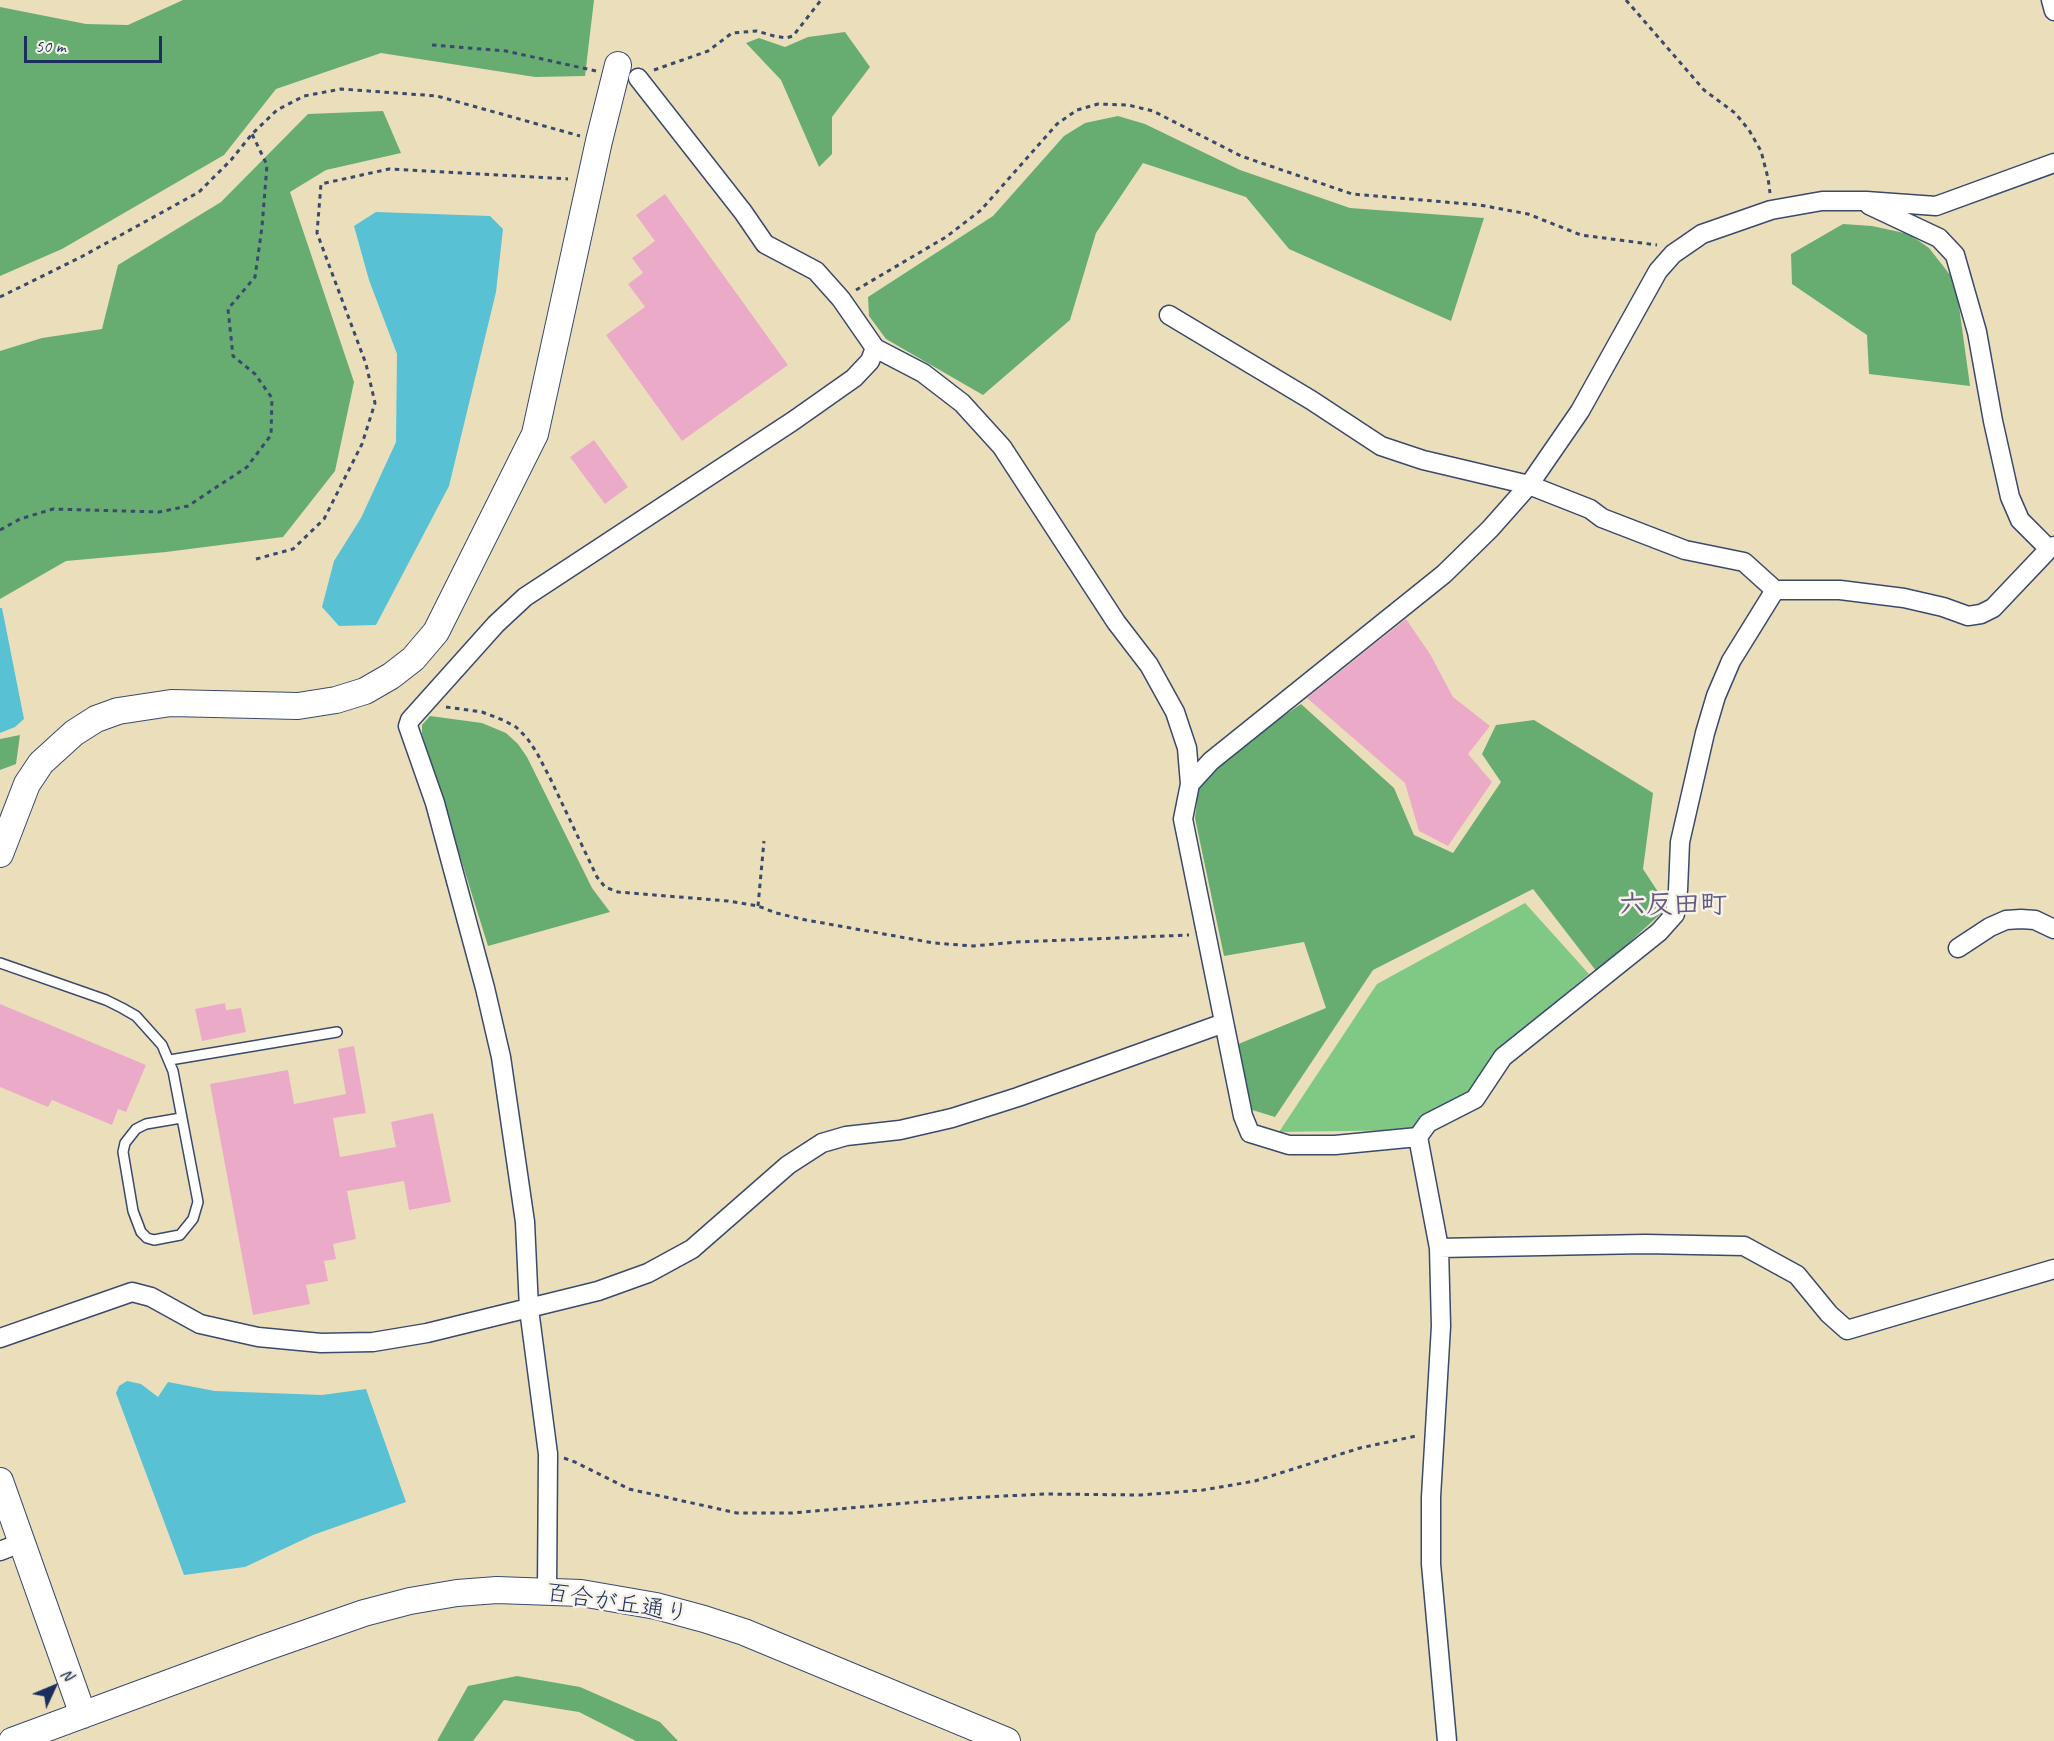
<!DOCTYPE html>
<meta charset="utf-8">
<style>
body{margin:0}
#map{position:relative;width:2054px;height:1741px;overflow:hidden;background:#ebdfbb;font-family:Caveat,sans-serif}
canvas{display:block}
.north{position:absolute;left:24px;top:1657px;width:60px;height:60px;-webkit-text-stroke:4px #f7f3e8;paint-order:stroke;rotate:46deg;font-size:16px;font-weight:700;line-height:24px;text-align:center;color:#1b2f5e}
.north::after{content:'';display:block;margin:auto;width:21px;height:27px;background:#1b2f5e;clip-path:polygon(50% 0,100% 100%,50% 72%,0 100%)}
.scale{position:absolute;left:24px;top:36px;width:138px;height:27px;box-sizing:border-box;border:3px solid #1b2f5e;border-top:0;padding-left:8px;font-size:18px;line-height:21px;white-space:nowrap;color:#1b2f5e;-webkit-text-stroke:4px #f7f3e8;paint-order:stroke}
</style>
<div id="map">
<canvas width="2054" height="1741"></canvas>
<div class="north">N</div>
<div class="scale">50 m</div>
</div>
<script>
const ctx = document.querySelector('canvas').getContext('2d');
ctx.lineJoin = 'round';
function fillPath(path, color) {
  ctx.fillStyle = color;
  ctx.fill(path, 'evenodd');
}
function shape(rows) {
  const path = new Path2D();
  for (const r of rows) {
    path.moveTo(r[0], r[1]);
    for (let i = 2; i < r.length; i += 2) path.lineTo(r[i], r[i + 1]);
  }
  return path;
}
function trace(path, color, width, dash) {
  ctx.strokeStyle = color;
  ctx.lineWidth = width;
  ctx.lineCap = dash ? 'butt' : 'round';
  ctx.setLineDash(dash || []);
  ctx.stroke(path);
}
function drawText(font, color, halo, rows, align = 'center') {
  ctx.font = font + ' Caveat,"Klee One",sans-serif';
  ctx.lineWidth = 5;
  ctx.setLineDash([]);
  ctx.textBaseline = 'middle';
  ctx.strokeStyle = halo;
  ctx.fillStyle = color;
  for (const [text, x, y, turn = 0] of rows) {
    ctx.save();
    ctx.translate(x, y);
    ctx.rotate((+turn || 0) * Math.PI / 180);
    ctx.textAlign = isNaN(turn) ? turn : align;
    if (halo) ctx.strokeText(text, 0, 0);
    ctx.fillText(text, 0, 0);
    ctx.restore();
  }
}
const green = shape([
 [1525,903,1589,974,1496,1053,1472,1091,1414,1130,1279,1132,1377,984]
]);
const forest = shape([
 [183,0,594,0,585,76,535,77,381,53,276,89,224,155,62,249,0,276,0,7,86,24,128,25],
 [845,32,870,67,832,117,832,154,819,167,781,80,746,43,759,38,785,47,808,37],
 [383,111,401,153,326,170,290,192,354,382,335,471,283,537,166,552,66,561,0,599,0,351,42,338,102,329,118,265,221,202,308,114],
 [1118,116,1145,124,1240,170,1350,208,1484,218,1451,321,1289,249,1246,197,1143,163,1096,233,1070,320,983,395,886,339,869,316,868,297,993,216,1064,136,1085,123],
 [1843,224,1872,226,1909,234,1929,248,1951,276,1958,299,1970,386,1869,374,1867,335,1792,284,1791,254],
 [1301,704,1394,788,1414,835,1453,853,1501,782,1482,754,1496,725,1534,720,1653,793,1643,869,1668,907,1597,972,1533,889,1373,970,1275,1117,1246,1108,1236,1045,1326,1008,1304,942,1224,956,1195,818,1200,773],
 [430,716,482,723,506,733,518,744,527,757,592,888,610,912,488,946,422,734,422,725],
 [20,735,16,764,0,770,0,739],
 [517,1676,580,1687,660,1722,678,1741,636,1741,579,1712,504,1700,473,1741,437,1741,468,1686]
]);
const water = shape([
 [376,212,490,216,503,229,496,292,449,486,376,625,339,626,322,607,334,561,361,518,396,442,397,354,369,280,354,226],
 [0,608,2,608,24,719,15,727,0,733],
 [127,1381,141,1384,158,1397,168,1382,215,1391,322,1395,366,1389,406,1502,313,1535,245,1567,184,1575,116,1393,119,1386]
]);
const building = shape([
 [665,194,788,365,682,441,606,335,645,307,628,284,643,273,632,258,655,241,636,215],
 [594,440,628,487,605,504,570,457],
 [1406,619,1430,654,1453,697,1490,726,1468,754,1492,782,1448,846,1419,831,1405,783,1307,698],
 [225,1003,226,1010,241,1008,246,1032,202,1041,195,1009],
 [0,1004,146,1065,126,1112,118,1109,112,1125,52,1100,48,1107,0,1087],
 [354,1046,366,1113,333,1118,340,1157,396,1147,391,1122,433,1113,451,1202,409,1210,404,1181,347,1191,356,1239,333,1244,336,1259,324,1261,328,1281,306,1285,310,1304,253,1315,210,1084,288,1070,294,1104,346,1094,338,1049]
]);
const path = shape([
 [1626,0,1704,90,1735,113,1749,130,1761,151,1768,178,1770,193],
 [432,45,506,51,596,71],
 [654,70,708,51,732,33,757,31,774,36,786,38,793,36,821,0],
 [856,290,946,237,981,210,1057,124,1077,110,1098,104,1128,105,1153,111,1241,156,1352,194,1480,205,1528,214,1581,235,1657,245],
 [0,297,81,257,199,192,231,160,252,134,277,110,304,96,341,89,437,96,580,136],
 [0,530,20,519,53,509,159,512,188,506,247,467,271,435,272,398,255,374,233,356,228,309,255,277,262,227,267,165,252,134],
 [256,559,293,549,324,519,362,444,375,403,366,364,317,233,321,184,389,169,568,179],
 [446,707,482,712,503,720,516,727,527,738,537,753,551,780,597,877,605,887,618,892,728,901,758,906,776,913,806,920,934,943,973,946,1017,942,1189,935],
 [758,906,764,841],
 [564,1458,575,1462,629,1489,737,1513,792,1513,964,1498,1045,1494,1141,1495,1203,1490,1255,1481,1360,1448,1416,1436]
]);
const lane = shape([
 [0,963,106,1000,122,1008,136,1016,162,1045,173,1071,198,1202,193,1219,180,1235,154,1240,147,1238,141,1232,133,1211,123,1152,125,1143,136,1129,146,1124,181,1118],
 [170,1060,337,1032]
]);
const street = shape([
 [2051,0,2054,11],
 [638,78,743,212,765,244,816,271,841,299,875,348,923,373,962,403,1002,447,1116,622,1149,665,1175,712,1187,748,1190,784,1183,819,1243,1116,1250,1133,1289,1145,1335,1145,1418,1137],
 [1869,205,1939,238,1955,255,1977,332,1993,421,2010,497,2020,520,2049,549],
 [1169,315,1311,400,1381,446,1423,460,1529,485,1590,509,1602,518,1685,550,1744,562,1775,590,1840,590,1904,598,1943,607,1968,616,1981,614,1993,608,2049,549,2054,546],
 [1190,784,1211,761,1444,574,1490,529,1529,485,1580,411,1658,271,1673,254,1702,234,1771,210,1822,201,1866,201,1936,206,2054,163],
 [1958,948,1990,927,2006,920,2021,919,2035,920,2054,929],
 [1439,1248,1645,1244,1744,1246,1797,1275,1829,1314,1847,1330,2054,1269],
 [0,1338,132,1292,151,1297,200,1324,258,1337,321,1343,373,1342,427,1333,598,1291,648,1273,692,1249,788,1165,822,1143,846,1136,900,1130,952,1118,1018,1097,1224,1023],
 [0,1551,23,1542],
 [547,1591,548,1454,529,1309,525,1222,501,1057,485,988,435,803,408,726,410,720,496,624,525,597,793,421,854,378,870,361,875,348],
 [1447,1741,1431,1564,1431,1497,1441,1326,1439,1248,1418,1137,1428,1123,1475,1099,1503,1057,1659,932,1675,914,1678,890,1680,842,1705,733,1716,696,1731,661,1775,590]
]);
const secondary = shape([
 [0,854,27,784,41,763,74,733,96,719,118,711,171,703,298,706,336,700,365,691,391,676,413,659,436,632,535,434,599,141,618,65],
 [0,1481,83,1715],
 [12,1741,261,1649,364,1613,410,1601,457,1593,497,1590,581,1593,656,1606,704,1619,744,1632,1007,1741]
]);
const streetNames = [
 ["百合が丘通り",617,1604,9]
];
const quarterNames = [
 ["六反田町",1673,906]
];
fillPath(green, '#7fc985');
fillPath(forest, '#67ad72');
fillPath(water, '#58c1d4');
fillPath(building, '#ebabc8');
trace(lane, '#3a496c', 12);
trace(street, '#3a496c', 21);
trace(secondary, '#3a496c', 28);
trace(path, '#3a496c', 3, [4.5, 4.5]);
trace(lane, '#fff', 9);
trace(street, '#fff', 18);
trace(secondary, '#fff', 26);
drawText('24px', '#1b2f5e', '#f7f3e8', streetNames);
drawText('bold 27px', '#645a83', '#f7f3e8', quarterNames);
</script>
